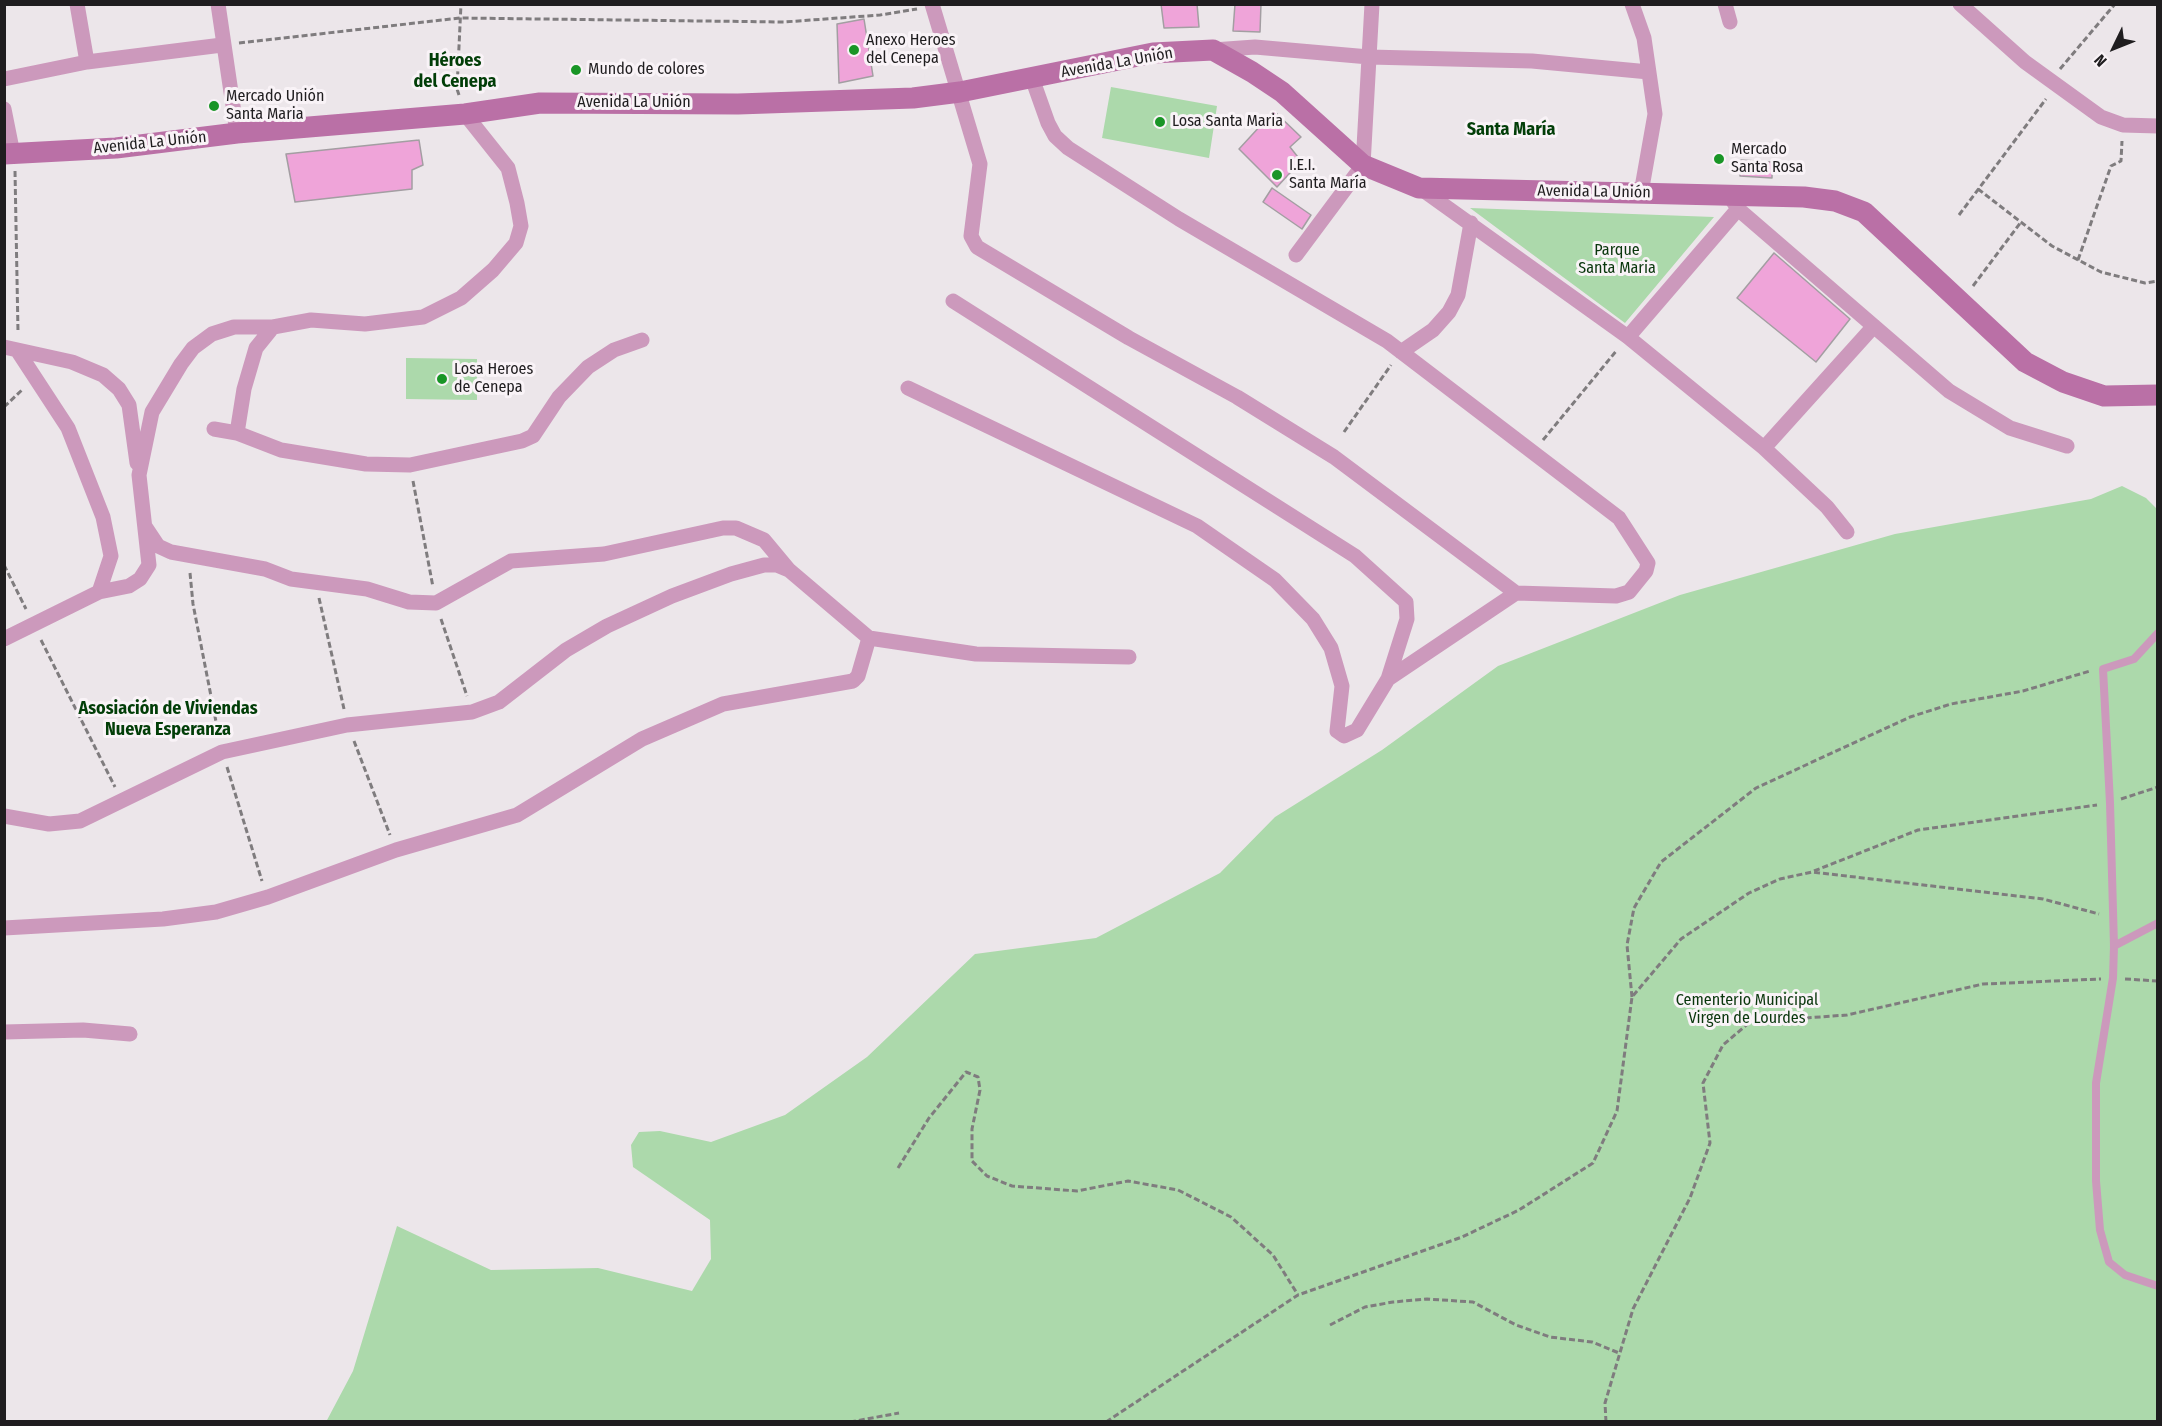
<!DOCTYPE html>
<meta charset="utf-8">
<style>
body{margin:0}
#map{position:relative;width:2162px;height:1426px;overflow:hidden;background:#ece6ea;font-family:"Fira Sans Condensed",sans-serif}
canvas{display:block}
.frame{position:absolute;inset:0;border:6px solid #1f1d1f;pointer-events:none}
.north{position:absolute;left:2084px;top:18px;width:60px;height:60px;-webkit-text-stroke:4px #f9f3f7;paint-order:stroke;rotate:227deg;font-size:16px;font-weight:700;line-height:24px;text-align:center;color:#1f1d1f}
.north::after{content:'';display:block;margin:auto;width:21px;height:27px;background:#1f1d1f;clip-path:polygon(50% 0,100% 100%,50% 72%,0 100%)}
</style>
<div id="map">
<canvas width="2162" height="1426"></canvas>
<div class="frame"></div>
<div class="north">N</div>
</div>
<script>
const ctx = document.querySelector('canvas').getContext('2d');
ctx.lineJoin = 'round';
function fillPath(path, color) {
  ctx.fillStyle = color;
  ctx.fill(path, 'evenodd');
}
function shape(rows) {
  const path = new Path2D();
  for (const r of rows) {
    path.moveTo(r[0], r[1]);
    for (let i = 2; i < r.length; i += 2) path.lineTo(r[i], r[i + 1]);
  }
  return path;
}
function trace(path, color, width, dash) {
  ctx.strokeStyle = color;
  ctx.lineWidth = width;
  ctx.lineCap = dash ? 'butt' : 'round';
  ctx.setLineDash(dash || []);
  ctx.stroke(path);
}
function drawText(font, color, halo, rows, align = 'center') {
  ctx.font = font + ' "Fira Sans Condensed",sans-serif';
  ctx.lineWidth = 6;
  ctx.setLineDash([]);
  ctx.textBaseline = 'middle';
  ctx.strokeStyle = halo;
  ctx.fillStyle = color;
  for (const [text, x, y, turn = 0] of rows) {
    ctx.save();
    ctx.translate(x, y);
    ctx.rotate((+turn || 0) * Math.PI / 180);
    ctx.textAlign = isNaN(turn) ? turn : align;
    if (halo) ctx.strokeText(text, 0, 0);
    ctx.fillText(text, 0, 0);
    ctx.restore();
  }
}
const green = shape([
 [1111,87,1217,106,1209,158,1102,138],
 [1470,208,1714,217,1625,323],
 [406,358,477,359,477,400,406,399],
 [2122,486,2146,498,2157,509,2157,1421,326,1422,353,1371,397,1226,491,1270,598,1268,692,1291,711,1259,710,1220,633,1167,631,1145,639,1132,660,1131,711,1142,785,1115,867,1057,975,954,1096,938,1220,873,1275,817,1382,750,1498,666,1680,595,1895,534,2091,499]
]);
const building = shape([
 [1161,4,1197,4,1199,27,1164,28,1161,4],
 [1235,4,1261,4,1260,32,1233,31,1235,4],
 [864,19,873,76,839,83,837,24,864,19],
 [1274,111,1301,137,1290,147,1301,161,1277,187,1239,149,1274,111],
 [419,140,423,165,412,170,412,189,295,202,286,154,419,140],
 [1741,160,1772,162,1772,178,1740,176,1741,160],
 [1272,188,1311,215,1302,229,1263,202,1272,188],
 [1774,253,1850,319,1816,362,1737,298,1774,253]
]);
const path = shape([
 [239,43,460,18,784,22,880,15,917,9],
 [2060,69,2115,4],
 [459,95,457,89,461,4],
 [15,171,18,332],
 [1978,189,2052,246,2101,272,2145,283,2158,281],
 [1959,215,2046,99],
 [2078,260,2111,166,2121,161,2122,141],
 [1973,286,2021,222],
 [4,407,23,389],
 [1344,432,1391,365],
 [1543,440,1617,350],
 [413,481,433,587],
 [4,565,26,609],
 [190,573,193,604,219,737],
 [319,598,344,709],
 [441,619,467,696],
 [41,640,115,787],
 [354,741,390,835],
 [227,767,262,881],
 [2121,799,2158,787],
 [1814,871,1918,830,2097,805],
 [2125,979,2158,981],
 [1632,997,1627,945,1634,908,1661,862,1756,788,1910,717,1951,704,2023,691,2090,671],
 [898,1168,929,1118,966,1072,978,1077,980,1090,972,1129,972,1161,987,1176,1012,1186,1077,1191,1128,1181,1178,1190,1231,1217,1273,1255,1298,1295],
 [1330,1325,1365,1307,1393,1302,1427,1299,1473,1302,1516,1325,1550,1337,1592,1342,1619,1353],
 [850,1422,899,1413],
 [1106,1422,1298,1295,1462,1237,1519,1210,1593,1163,1617,1111,1632,997,1681,939,1749,893,1780,879,1812,872,2043,899,2099,914],
 [1606,1422,1605,1403,1633,1309,1690,1198,1710,1143,1703,1083,1723,1045,1750,1022,1847,1015,1983,984,2101,979]
]);
const service = shape([
 [2158,633,2134,659,2103,669,2110,803,2114,946,2113,978,2096,1083,2096,1181,2100,1230,2109,1262,2125,1275,2158,1286],
 [2114,946,2158,923]
]);
const minor = shape([
 [77,4,87,62],
 [218,4,237,133],
 [932,4,980,164,971,236,977,247,1129,338,1237,397,1334,457,1516,593,1616,596,1629,592,1646,571,1648,563,1619,518,1387,341,1179,219,1068,148,1055,136,1048,123,1032,78],
 [1632,4,1644,38,1655,114,1641,193],
 [1725,4,1730,22],
 [1960,4,2025,62,2101,117,2123,125,2158,126],
 [1213,50,1255,47,1369,57,1532,61,1649,72],
 [4,79,87,62,222,45],
 [4,109,13,154],
 [1420,188,1628,337,1764,448,1827,507,1847,532],
 [1729,195,1738,209,1949,391,2010,428,2067,446],
 [1296,255,1363,165,1372,4],
 [1628,337,1738,209],
 [4,347,72,362,103,375,119,389,129,405,137,463],
 [17,350,68,428,103,517,111,556,99,592],
 [1401,352,1433,330,1449,312,1458,295,1471,223],
 [908,388,1197,526,1275,580,1313,619,1331,648,1342,686,1337,731,1344,736,1357,730,1388,679,1407,619,1406,602,1355,556,953,301],
 [214,429,237,433,281,450,366,464,410,465,522,441,533,436,559,397,588,367,614,350,642,340],
 [237,433,244,389,256,348,273,327],
 [1764,448,1874,326],
 [146,528,158,546,171,552,265,569,291,579,367,589,409,602,436,603,511,561,604,554,723,528,736,528,764,540,789,570,869,638,976,654,1129,657],
 [4,639,99,592,129,586,140,579,149,565,139,475,152,412,181,364,193,348,212,334,234,327,273,327,311,320,365,324,423,317,461,298,493,270,516,243,521,226,517,203,508,168,465,114],
 [1388,679,1516,593],
 [4,816,49,824,80,821,222,752,347,725,472,712,499,702,566,650,607,626,672,596,731,574,764,565,777,565,789,570],
 [4,928,163,919,216,912,268,897,396,850,517,815,642,739,723,704,853,681,858,676,869,638],
 [4,1032,83,1030,130,1034]
]);
const secondary = shape([
 [4,154,116,148,237,133,465,114,540,103,738,104,913,98,960,92,1153,53,1213,50,1252,72,1282,92,1363,165,1419,188,1804,197,1835,201,1864,212,2025,362,2063,382,2104,396,2158,395]
]);
const markers = [
 [854,50,6,"#199526"],
 [576,70,6,"#199526"],
 [214,106,6,"#199526"],
 [1160,122,6,"#199526"],
 [1719,159,6,"#199526"],
 [1277,175,6,"#199526"],
 [442,379,6,"#199526"]
];
const poiNames = [
 ["Anexo Heroes",866,41],
 ["del Cenepa",866,59],
 ["Mundo de colores",588,70],
 ["Mercado Unión",226,97],
 ["Santa Maria",226,115],
 ["Losa Santa Maria",1172,122],
 ["Mercado",1731,150],
 ["Santa Rosa",1731,168],
 ["I.E.I.",1289,166],
 ["Santa María",1289,184],
 ["Losa Heroes",454,370],
 ["de Cenepa",454,388]
];
const streetNames = [
 ["Avenida La Unión",1117,63,-10],
 ["Avenida La Unión",634,103],
 ["Avenida La Unión",150,143,-6],
 ["Avenida La Unión",1594,192,1]
];
const parkNames = [
 ["Parque",1617,251],
 ["Santa Maria",1617,269],
 ["Cementerio Municipal",1747,1001],
 ["Virgen de Lourdes",1747,1019]
];
const neighbourhoodNames = [
 ["Héroes",455,61],
 ["del Cenepa",455,82],
 ["Santa María",1511,130],
 ["Asosiación de Viviendas",168,709],
 ["Nueva Esperanza",168,730]
];
fillPath(green, '#acd9ab');
fillPath(building, '#efa4d9');
trace(building, '#a39ea2', 1.5);
trace(path, '#7f7c7e', 3, [6, 3]);
trace(service, '#cc99bc', 8);
trace(minor, '#cc99bc', 15);
trace(secondary, '#ba70a6', 21);
for (const [x, y, r, color] of markers) {
  const dot = new Path2D();
  dot.arc(x, y, r, 0, 2 * Math.PI);
  ctx.fillStyle = color;
  ctx.fill(dot);
  trace(dot, '#f9f3f7', 2);
}
drawText('16px', '#1f1d1f', '#f9f3f7', poiNames, 'left');
drawText('16px', '#1f1d1f', '#f9f3f7', streetNames);
drawText('16px', '#09360c', '#f9f3f7', parkNames);
drawText('bold 18px', '#023e08', '#f9f3f7', neighbourhoodNames);
</script>
